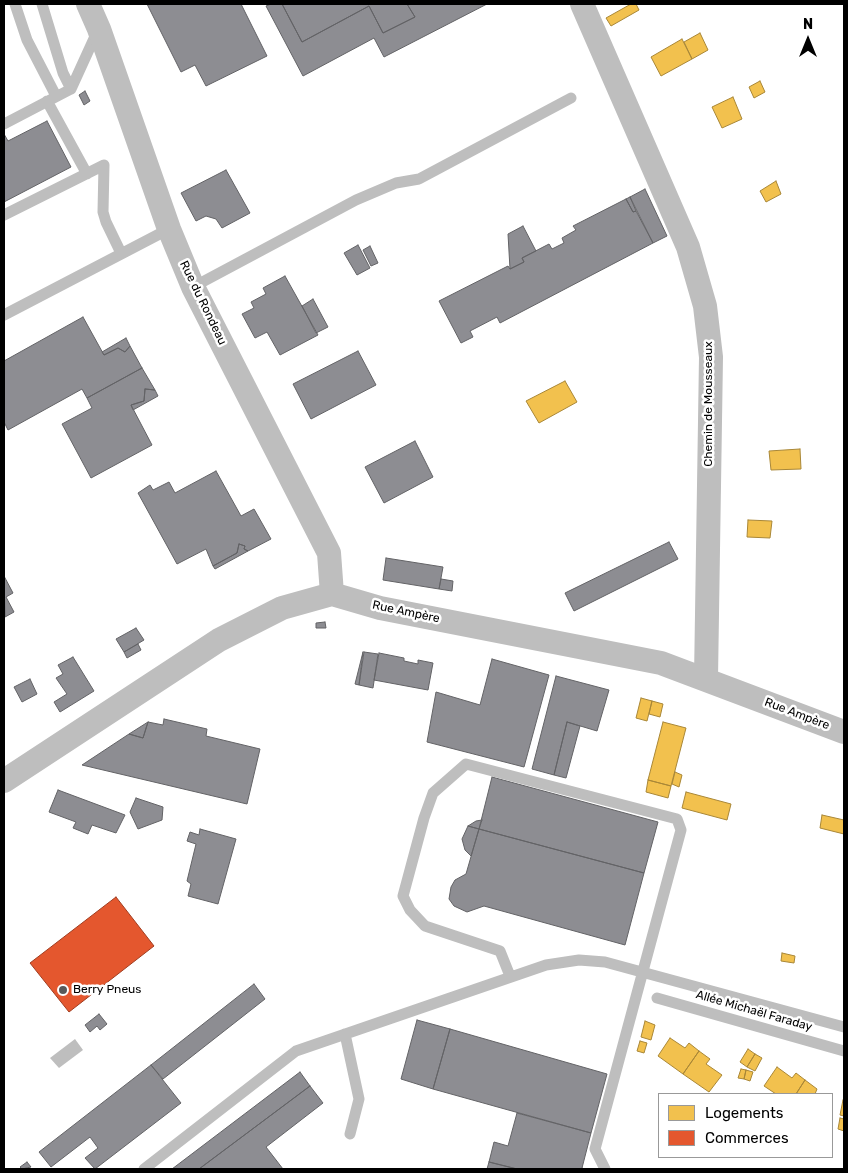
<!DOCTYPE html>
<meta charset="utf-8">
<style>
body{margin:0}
#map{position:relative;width:848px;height:1173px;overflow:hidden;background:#fff;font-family:Rubik,sans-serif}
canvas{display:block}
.frame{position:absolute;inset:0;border:5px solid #000;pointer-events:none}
.legend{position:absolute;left:658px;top:1093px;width:175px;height:65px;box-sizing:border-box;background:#fff;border:1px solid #999;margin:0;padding:6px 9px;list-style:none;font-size:15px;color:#000}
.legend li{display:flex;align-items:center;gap:10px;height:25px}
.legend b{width:25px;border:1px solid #999}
.north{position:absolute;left:783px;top:15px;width:50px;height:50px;-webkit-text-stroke:4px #fff;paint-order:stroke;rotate:0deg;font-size:14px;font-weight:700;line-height:20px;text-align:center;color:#000}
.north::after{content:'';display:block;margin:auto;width:18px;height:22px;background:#000;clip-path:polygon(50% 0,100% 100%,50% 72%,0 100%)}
</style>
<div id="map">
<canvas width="848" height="1173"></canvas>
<div class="frame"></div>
<ul class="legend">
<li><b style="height:14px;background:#f2c14e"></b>Logements</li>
<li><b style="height:14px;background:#e4572e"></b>Commerces</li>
</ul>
<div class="north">N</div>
</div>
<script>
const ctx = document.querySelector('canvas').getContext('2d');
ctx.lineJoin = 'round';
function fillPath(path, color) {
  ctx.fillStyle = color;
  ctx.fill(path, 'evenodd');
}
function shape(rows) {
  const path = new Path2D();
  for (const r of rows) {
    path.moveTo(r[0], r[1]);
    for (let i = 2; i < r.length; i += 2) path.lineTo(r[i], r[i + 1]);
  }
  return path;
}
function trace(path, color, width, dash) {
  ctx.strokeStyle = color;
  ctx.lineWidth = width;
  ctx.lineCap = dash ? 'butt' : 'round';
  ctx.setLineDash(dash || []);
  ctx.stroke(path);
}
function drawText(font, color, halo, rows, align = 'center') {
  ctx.font = font + ' Rubik,sans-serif';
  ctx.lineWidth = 5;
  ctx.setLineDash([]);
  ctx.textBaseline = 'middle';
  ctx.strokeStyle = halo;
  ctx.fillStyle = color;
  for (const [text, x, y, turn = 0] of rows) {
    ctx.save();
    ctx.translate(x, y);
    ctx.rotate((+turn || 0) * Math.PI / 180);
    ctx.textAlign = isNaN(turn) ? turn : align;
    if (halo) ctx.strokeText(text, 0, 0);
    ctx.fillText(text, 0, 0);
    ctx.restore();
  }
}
const water = shape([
 [75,1039,83,1050,59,1068,50,1058]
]);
const homes = shape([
 [631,4,636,4,639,10,611,26,606,18,631,4],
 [700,33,708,50,692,59,684,42,700,33],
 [682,39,692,59,661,76,651,57,682,39],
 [760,81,765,92,754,98,749,87,760,81],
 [733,97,742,119,722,128,712,107,733,97],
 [776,181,781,194,766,202,760,191,776,181],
 [565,381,577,402,539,423,526,401,565,381],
 [800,449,801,469,771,470,769,451,800,449],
 [748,520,772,521,770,538,747,537,748,520],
 [641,698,652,701,647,721,636,718,641,698],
 [652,701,663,704,660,717,649,714,652,701],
 [663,722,686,728,671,786,648,780,663,722],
 [675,772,682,775,679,787,672,784,675,772],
 [648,780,671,786,668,798,646,792,648,780],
 [686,792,731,804,727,820,682,808,686,792],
 [822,815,844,820,844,834,820,828,822,815],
 [782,953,795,956,794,963,781,961,782,953],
 [645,1021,655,1025,651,1040,641,1037,645,1021],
 [670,1038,685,1048,689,1043,699,1051,683,1074,658,1056,670,1038],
 [640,1041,647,1043,644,1053,637,1051,640,1041],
 [748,1049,755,1054,747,1067,740,1062,748,1049],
 [699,1051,710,1059,706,1064,722,1075,709,1092,683,1074,699,1051],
 [755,1054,762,1058,755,1071,747,1067,755,1054],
 [777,1067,792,1078,796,1073,805,1080,796,1094,776,1094,764,1086,777,1067],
 [741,1069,746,1070,744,1079,738,1078,741,1069],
 [746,1070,753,1072,750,1081,744,1079,746,1070],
 [805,1080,817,1089,815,1094,796,1094,805,1080],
 [843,1100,844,1100,844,1116,840,1115,843,1100],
 [840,1118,844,1119,844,1131,838,1129,840,1118]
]);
const shops = shape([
 [116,897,154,946,69,1012,30,963,116,897]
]);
const industry = shape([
 [147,4,241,4,267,56,206,86,195,65,181,72,147,4],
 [271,4,282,4,302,42,369,6,383,33,415,17,407,4,487,4,384,57,374,38,303,76,266,6,271,4],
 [282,4,407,4,415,17,383,33,369,6,302,42,282,4],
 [85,91,90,101,84,105,79,95,85,91],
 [47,121,71,167,4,202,4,134,8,141,47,121],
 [226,170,250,213,222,228,216,219,206,216,196,221,181,193,226,170],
 [645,189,667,236,653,243,630,197,645,189],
 [630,197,636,211,633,212,626,199,630,197],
 [626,199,633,212,636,211,653,243,500,323,497,317,470,331,473,337,461,343,439,301,508,266,510,269,524,262,522,258,549,244,552,249,564,243,562,238,576,230,573,226,626,199],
 [523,226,536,251,522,258,524,262,510,269,508,234,523,226],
 [358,245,370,268,357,275,344,253,358,245],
 [370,246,378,263,371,266,363,250,370,246],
 [285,276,318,335,280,355,267,332,255,338,242,314,254,308,251,302,266,294,263,288,285,276],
 [313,299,328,327,316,333,302,306,313,299],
 [83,317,104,355,118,348,125,352,130,346,142,368,87,398,82,389,8,430,4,422,4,361,83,317],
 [126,338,130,346,125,352,118,348,104,355,102,352,126,338],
 [358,351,376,385,311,419,293,384,358,351],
 [142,368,155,390,145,389,144,401,131,405,152,445,91,478,62,424,92,408,87,398,142,368],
 [145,389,155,390,158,396,133,410,131,405,144,401,145,389],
 [415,441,433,477,384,503,365,467,415,441],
 [216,471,241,516,254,509,271,539,248,551,244,549,245,546,239,544,237,553,213,566,206,549,177,564,138,493,150,485,153,490,169,482,175,493,216,471],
 [669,542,678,559,574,611,565,593,669,542],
 [239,544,245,546,244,549,248,551,215,569,213,566,237,553,239,544],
 [386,558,443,567,439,589,383,580,386,558],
 [4,576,13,593,6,597,14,612,5,617,4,576],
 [441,579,453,581,452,591,439,589,441,579],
 [325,622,326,628,316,628,316,623,325,622],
 [136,628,144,640,124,652,116,639,136,628],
 [138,644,141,650,127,658,124,652,138,644],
 [363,652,359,685,355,684,363,652],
 [364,652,378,654,373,688,359,685,364,652],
 [379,653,404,658,404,661,418,664,418,660,433,663,428,690,374,680,379,653],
 [73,657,94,691,60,712,54,702,67,694,56,678,63,674,58,665,73,657],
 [492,659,549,675,524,767,427,742,436,692,480,705,492,659],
 [556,676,609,690,597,731,567,722,554,775,532,769,556,676],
 [30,679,37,694,22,702,14,687,30,679],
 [164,719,207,729,206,736,260,749,247,804,82,765,129,734,143,738,148,722,163,725,164,719],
 [148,722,143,738,129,734,148,722],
 [567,722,580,726,566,778,554,775,567,722],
 [492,777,658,822,644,873,479,829,492,777],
 [58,790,125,815,116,833,92,825,88,834,73,828,76,822,49,812,58,790],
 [136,798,163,807,162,820,138,829,130,812,136,798],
 [482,820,479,829,468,826,476,821,482,820],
 [468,826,479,829,471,856,465,850,462,839,468,826],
 [200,829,236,839,218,904,188,896,191,884,187,881,196,844,187,841,190,832,199,835,200,829],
 [479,829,644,873,625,945,484,906,467,912,454,906,449,899,451,887,455,880,466,874,479,829],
 [254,984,265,999,163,1079,151,1065,254,984],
 [99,1014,107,1024,100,1030,97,1026,90,1032,85,1025,99,1014],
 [417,1020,450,1029,433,1089,401,1079,417,1020],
 [450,1029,607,1074,591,1133,433,1089,450,1029],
 [151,1065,181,1103,95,1169,85,1158,98,1148,90,1137,51,1167,39,1152,151,1065],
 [300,1072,310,1086,199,1169,172,1169,300,1072],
 [310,1086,323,1103,266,1147,283,1169,199,1169,310,1086],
 [517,1113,591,1133,582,1168,585,1169,517,1169,489,1162,494,1142,508,1146,517,1113],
 [27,1162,31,1167,22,1169,20,1167,27,1162],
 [489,1162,517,1169,487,1169,489,1162]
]);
const lane = shape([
 [15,4,27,40,56,96],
 [42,4,63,73,71,89],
 [47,101,87,174],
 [4,124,71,89,97,32],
 [4,215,104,165,103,212,106,222,121,253],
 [193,287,356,200,396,183,419,179,571,98],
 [4,315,169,229],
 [510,976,500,951,425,926,410,910,403,896,424,818,433,793,466,764,677,819,681,830,595,1149,605,1169],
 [657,998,844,1051],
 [345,1034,359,1099,350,1134],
 [144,1169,296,1051,546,965,579,960,605,962,844,1027]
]);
const street = shape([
 [88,4,99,29,169,229,193,287,329,553,332,594],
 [582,4,688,247,705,306,711,357,706,678],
 [4,781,219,640,282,608,332,594,380,608,661,663,844,732]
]);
const markers = [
 [63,990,5,"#595959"]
];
const streetNames = [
 ["Rue du Rondeau",203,303,64],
 ["Chemin de Mousseaux",709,404,-90],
 ["Rue Ampère",406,612,12],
 ["Rue Ampère",797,714,21],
 ["Allée Michaël Faraday",754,1011,16]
];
const poiNames = [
 ["Berry Pneus",73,990]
];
fillPath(water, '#bebebe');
fillPath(homes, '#f2c14e');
trace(homes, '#a98737', 1);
fillPath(shops, '#e4572e');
trace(shops, '#a03d20', 1);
fillPath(industry, '#8d8d92');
trace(industry, '#636366', 1);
trace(lane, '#bebebe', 11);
trace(street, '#bebebe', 24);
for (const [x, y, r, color] of markers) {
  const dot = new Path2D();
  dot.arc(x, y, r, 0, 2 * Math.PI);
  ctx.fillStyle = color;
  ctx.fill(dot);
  trace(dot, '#fff', 2);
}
drawText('12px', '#000', '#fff', streetNames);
drawText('12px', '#000', '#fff', poiNames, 'left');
</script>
